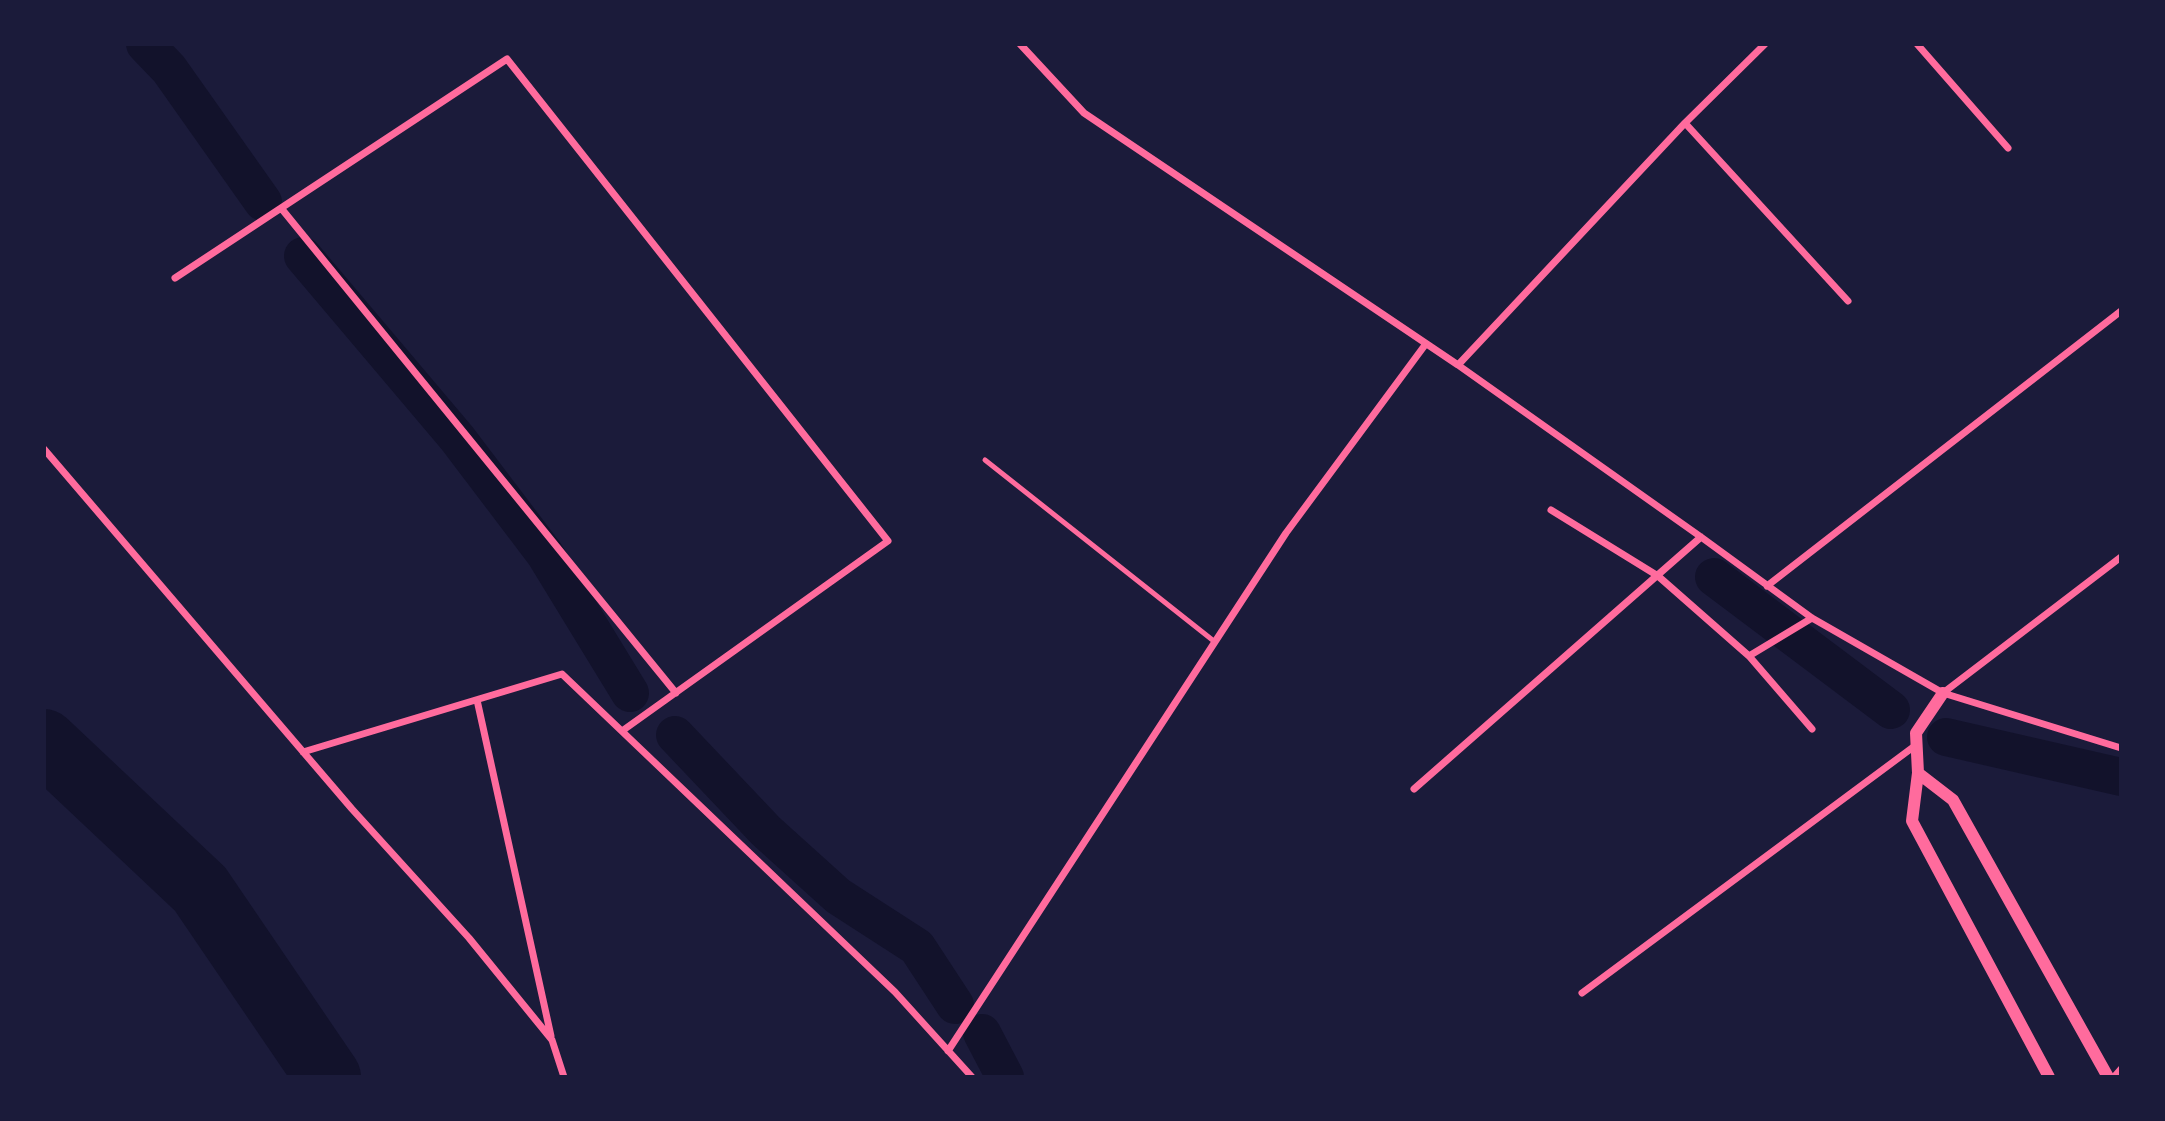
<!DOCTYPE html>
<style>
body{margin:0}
#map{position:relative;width:2165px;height:1121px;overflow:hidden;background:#1b1b3a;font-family:"Space Grotesk",sans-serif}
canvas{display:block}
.frame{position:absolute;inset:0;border:46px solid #1b1b3a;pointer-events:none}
</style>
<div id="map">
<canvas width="2165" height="1121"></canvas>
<div class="frame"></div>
</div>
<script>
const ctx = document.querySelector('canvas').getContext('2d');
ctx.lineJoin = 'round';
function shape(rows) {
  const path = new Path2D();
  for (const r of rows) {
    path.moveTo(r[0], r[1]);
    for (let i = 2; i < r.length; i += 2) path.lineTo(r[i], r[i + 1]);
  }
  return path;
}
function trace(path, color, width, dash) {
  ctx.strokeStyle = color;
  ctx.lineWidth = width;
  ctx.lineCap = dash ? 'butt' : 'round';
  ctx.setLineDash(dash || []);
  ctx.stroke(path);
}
const canal = shape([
 [145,44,169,69,263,202],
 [303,256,457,438,545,554,630,693],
 [1714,577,1891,710],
 [675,735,766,831,838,896,917,947,955,1005],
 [1946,737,2121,777],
 [982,1033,1005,1077]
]);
const river = shape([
 [44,742,200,889,328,1077]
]);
const service = shape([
 [985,460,1215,642]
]);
const minor = shape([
 [1020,44,1084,113,1458,365,1701,537,1812,618,1943,693,2121,748],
 [1917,44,2008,148],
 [1685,123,1848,301],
 [281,208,676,693],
 [175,278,507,59,888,541,622,731],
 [1458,365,1685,123,1765,44],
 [44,449,352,809,469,938,552,1040,564,1077],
 [1551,510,1658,576,1749,656,1812,729],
 [1767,586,2121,311],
 [1749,656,1812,618],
 [1943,693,2121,557],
 [477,700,551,1036],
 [303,752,562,674,895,992,972,1077],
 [1414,789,1701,537],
 [1582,993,1916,745],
 [948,1051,1286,533,1425,345],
 [2114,1077,2121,1069]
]);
const tertiary = shape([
 [1943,693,1916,733,1918,773,1912,821,2049,1077],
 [1918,773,1953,800,2108,1077]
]);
trace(canal, '#12122b', 38);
trace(river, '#12122b', 66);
trace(service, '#ff6b9d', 5);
trace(minor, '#ff6b9d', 7);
trace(tertiary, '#ff6b9d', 12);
</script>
